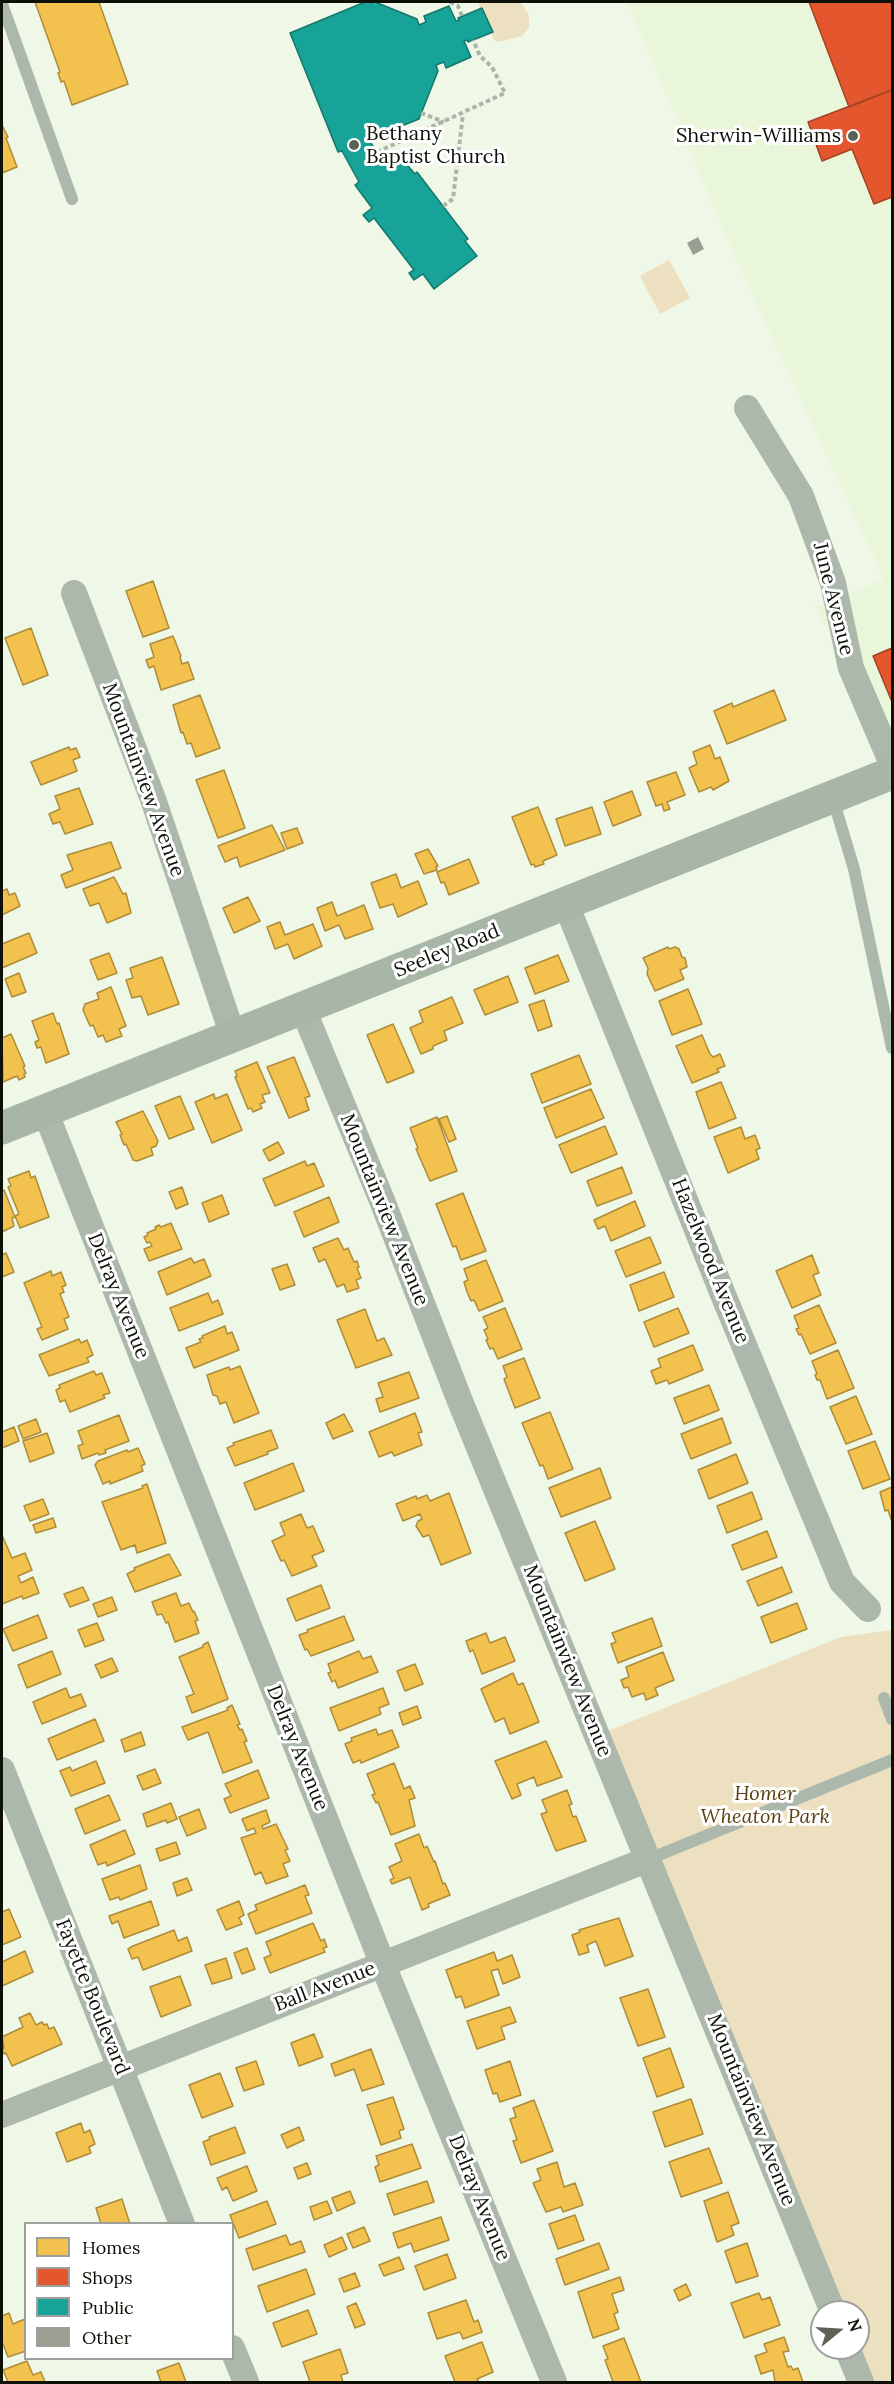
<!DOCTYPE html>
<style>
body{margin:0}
#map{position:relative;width:894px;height:2384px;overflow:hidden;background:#eff7e6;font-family:Lora,serif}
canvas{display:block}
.frame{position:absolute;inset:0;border:3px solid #0d1107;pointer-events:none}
.legend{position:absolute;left:24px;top:2222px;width:210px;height:138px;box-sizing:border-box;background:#fff;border:2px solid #9ea09c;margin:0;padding:8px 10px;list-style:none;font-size:18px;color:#0d1107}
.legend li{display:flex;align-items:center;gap:12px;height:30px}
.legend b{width:30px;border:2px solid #9ea09c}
.north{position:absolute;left:810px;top:2300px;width:60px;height:60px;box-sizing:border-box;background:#fff;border:2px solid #9ea09c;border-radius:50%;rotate:72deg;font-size:16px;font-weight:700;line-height:24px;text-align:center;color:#0d1107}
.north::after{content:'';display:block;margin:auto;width:21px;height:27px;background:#5c6255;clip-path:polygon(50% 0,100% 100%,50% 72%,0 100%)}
</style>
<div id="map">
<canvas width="894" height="2384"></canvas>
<div class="frame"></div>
<ul class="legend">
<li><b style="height:16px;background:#f2c14e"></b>Homes</li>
<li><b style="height:16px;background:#e4572e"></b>Shops</li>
<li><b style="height:16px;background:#17a398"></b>Public</li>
<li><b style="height:16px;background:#9b9f92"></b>Other</li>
</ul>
<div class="north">N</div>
</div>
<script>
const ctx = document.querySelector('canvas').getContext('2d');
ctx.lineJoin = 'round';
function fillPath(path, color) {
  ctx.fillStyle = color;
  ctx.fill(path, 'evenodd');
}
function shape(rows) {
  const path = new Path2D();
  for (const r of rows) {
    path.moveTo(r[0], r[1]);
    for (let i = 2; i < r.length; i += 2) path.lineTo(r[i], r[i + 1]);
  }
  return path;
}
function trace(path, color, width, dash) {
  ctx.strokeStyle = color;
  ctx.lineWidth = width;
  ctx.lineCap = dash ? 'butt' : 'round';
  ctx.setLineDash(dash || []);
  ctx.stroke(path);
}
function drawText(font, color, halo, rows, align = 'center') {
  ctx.font = font + ' Lora,serif';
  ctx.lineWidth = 6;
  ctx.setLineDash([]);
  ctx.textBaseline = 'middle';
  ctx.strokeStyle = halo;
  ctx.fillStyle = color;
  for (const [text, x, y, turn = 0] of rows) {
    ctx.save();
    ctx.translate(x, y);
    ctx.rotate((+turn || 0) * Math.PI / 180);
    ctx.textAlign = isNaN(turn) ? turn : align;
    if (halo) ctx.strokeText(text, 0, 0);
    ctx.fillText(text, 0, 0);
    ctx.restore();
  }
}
const built = shape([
 [627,2,892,2,892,744,815,607,884,579,734,255]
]);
const green = shape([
 [478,2,521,2,529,16,529,27,522,36,498,42,494,40,483,9,480,9],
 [669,260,690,298,660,314,640,276],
 [892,1630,892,2382,861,2382,858,2312,833,2312,598,1735,841,1637]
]);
const homes = shape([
 [35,2,99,2,128,84,72,105,64,81,61,82,58,73,60,72,35,2],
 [2,125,8,137,6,138,17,167,2,173,2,125],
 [153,581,169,628,143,637,126,591,153,581],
 [31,628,48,675,23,685,5,638,31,628],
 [173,636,181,656,180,657,182,664,188,662,194,679,161,690,154,666,149,668,146,660,154,657,150,644,173,636],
 [774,690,786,720,727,744,714,711,732,703,733,707,774,690],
 [200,695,220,748,196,757,191,743,187,744,183,732,181,733,173,705,200,695],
 [710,745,715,759,720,757,729,781,713,790,711,787,699,792,689,768,697,764,693,752,710,745],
 [69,747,70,750,76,748,80,757,73,760,77,771,41,785,31,762,69,747],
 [224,770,245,828,218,838,196,780,224,770],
 [676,772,685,795,667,802,670,809,664,811,662,804,656,806,647,782,676,772],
 [79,788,93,824,65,834,60,822,53,824,49,814,60,809,55,796,79,788],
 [632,791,641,815,613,826,604,802,632,791],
 [538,807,557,855,543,861,544,864,535,867,534,864,531,865,512,817,538,807],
 [592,807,601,834,565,846,556,819,592,807],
 [272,825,285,850,240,867,237,857,225,862,218,846,272,825],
 [297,828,303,843,287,849,281,833,297,828],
 [111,842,121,868,66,888,61,875,73,870,67,855,111,842],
 [428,849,438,866,436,867,437,870,424,874,415,854,428,849],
 [469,859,479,883,449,895,444,882,441,883,437,872,469,859],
 [396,874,401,888,418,881,427,904,398,917,393,904,380,908,371,883,396,874],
 [114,877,123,894,126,893,131,913,107,923,99,903,90,906,83,889,114,877],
 [7,889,9,895,15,893,20,906,2,915,2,891,7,889],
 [248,897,260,921,234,933,223,908,248,897],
 [332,902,337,916,364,905,373,929,345,939,339,925,325,931,317,908,332,902],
 [280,922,285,935,313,924,322,946,294,959,288,944,275,949,267,927,280,922],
 [29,933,37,953,2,968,2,944,29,933],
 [668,947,669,949,675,947,679,949,682,957,685,958,687,967,680,970,684,979,655,991,647,974,648,968,643,958,668,947],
 [109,953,117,973,98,980,90,960,109,953],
 [558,955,569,981,535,994,525,968,558,955],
 [162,957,179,1004,148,1015,141,996,132,998,126,980,133,978,130,968,162,957],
 [19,973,26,992,12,997,5,979,19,973],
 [508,976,518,1002,485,1015,474,990,508,976],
 [111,987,126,1026,119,1029,122,1036,106,1042,103,1035,98,1037,93,1025,90,1026,83,1010,85,1004,99,999,97,993,111,987],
 [688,989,702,1024,672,1035,659,1001,688,989],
 [452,997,463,1023,444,1031,447,1040,433,1046,433,1049,421,1054,410,1028,423,1022,419,1011,452,997],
 [544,1000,552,1026,538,1031,529,1005,544,1000],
 [53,1013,57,1024,59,1023,69,1054,46,1063,41,1047,37,1048,35,1042,39,1040,32,1021,53,1013],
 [393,1024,414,1072,387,1083,367,1035,393,1024],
 [11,1034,25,1066,23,1067,26,1073,24,1074,25,1077,19,1080,17,1076,3,1082,2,1038,11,1034],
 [702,1035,710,1054,713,1057,720,1054,725,1066,717,1069,719,1072,692,1083,676,1046,702,1035],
 [579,1055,591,1084,542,1103,531,1074,579,1055],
 [294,1057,310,1096,305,1098,309,1110,289,1118,267,1067,294,1057],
 [257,1062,270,1093,262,1095,265,1102,260,1104,262,1108,253,1112,251,1108,248,1109,235,1077,237,1076,235,1071,257,1062],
 [721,1082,736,1118,709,1129,696,1092,721,1082],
 [591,1089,604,1118,556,1138,544,1108,591,1089],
 [214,1094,215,1099,227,1094,242,1130,212,1143,195,1102,214,1094],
 [180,1096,194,1129,169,1139,155,1106,180,1096],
 [143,1111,158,1141,156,1146,151,1148,153,1155,137,1161,133,1160,126,1144,124,1145,120,1135,122,1134,116,1122,143,1111],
 [447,1116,456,1139,449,1142,439,1119,447,1116],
 [437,1117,457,1171,430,1181,416,1149,418,1148,410,1128,437,1117],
 [605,1126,617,1154,571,1173,559,1145,605,1126],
 [741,1127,745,1139,755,1135,760,1148,756,1150,759,1159,728,1173,714,1137,741,1127],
 [278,1142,284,1153,269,1161,263,1150,278,1142],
 [305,1161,307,1166,314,1163,324,1186,275,1206,263,1179,305,1161],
 [622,1167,632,1193,597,1206,587,1181,622,1167],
 [29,1171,31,1178,35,1176,49,1217,20,1228,15,1216,19,1214,8,1187,11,1186,8,1179,29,1171],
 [182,1187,188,1204,176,1209,169,1192,182,1187],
 [4,1190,15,1217,12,1218,14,1226,2,1232,2,1191,4,1190],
 [463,1193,486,1251,461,1260,456,1246,453,1247,436,1204,463,1193],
 [222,1195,229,1214,209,1222,202,1203,222,1195],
 [329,1197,339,1222,304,1237,294,1212,329,1197],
 [635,1201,645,1226,611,1241,605,1226,598,1229,594,1220,635,1201],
 [171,1223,182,1249,149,1261,144,1249,152,1246,150,1242,147,1243,144,1237,148,1235,147,1233,156,1229,155,1227,159,1225,161,1227,171,1223],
 [650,1237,661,1263,626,1277,615,1251,650,1237],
 [338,1238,344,1250,348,1248,354,1262,357,1261,359,1267,357,1268,361,1278,356,1280,359,1288,347,1292,344,1284,337,1287,325,1259,319,1262,313,1248,338,1238],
 [6,1253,14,1272,2,1277,2,1255,6,1253],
 [812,1255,819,1273,813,1275,821,1295,792,1308,776,1271,812,1255],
 [191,1258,194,1263,204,1259,211,1276,167,1295,158,1272,191,1258],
 [486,1260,503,1301,479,1311,474,1300,471,1301,467,1292,464,1282,468,1280,464,1269,486,1260],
 [287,1264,295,1285,280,1290,272,1269,287,1264],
 [51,1271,52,1276,61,1272,66,1285,62,1287,64,1292,60,1294,69,1317,64,1319,68,1329,42,1340,37,1329,42,1327,24,1283,51,1271],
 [664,1272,674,1297,639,1311,630,1285,664,1272],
 [208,1293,212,1303,218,1300,223,1314,179,1331,170,1308,208,1293],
 [819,1305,836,1343,810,1354,801,1334,799,1335,796,1329,799,1328,794,1316,819,1305],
 [505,1308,522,1349,498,1359,493,1348,490,1349,486,1340,488,1339,484,1330,488,1328,483,1317,505,1308],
 [678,1308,689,1333,654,1347,644,1322,678,1308],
 [365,1309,377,1341,384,1338,392,1355,356,1368,337,1320,365,1309],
 [225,1326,227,1334,232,1332,239,1350,194,1368,186,1348,201,1342,199,1339,203,1338,202,1336,225,1326],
 [79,1339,81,1343,87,1340,93,1355,87,1358,89,1362,49,1376,39,1355,79,1339],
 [693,1345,703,1370,669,1384,667,1380,656,1384,651,1371,661,1367,658,1359,693,1345],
 [838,1350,854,1388,827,1399,820,1380,817,1380,815,1375,817,1374,812,1361,838,1350],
 [524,1358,540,1398,515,1408,504,1379,507,1377,503,1366,524,1358],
 [240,1366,259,1413,234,1423,226,1402,220,1404,217,1396,213,1395,207,1375,229,1367,230,1370,240,1366],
 [94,1371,96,1375,102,1373,110,1393,103,1395,105,1398,70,1412,65,1400,60,1402,56,1390,60,1388,59,1385,94,1371],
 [409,1372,419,1398,380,1412,376,1399,383,1397,378,1383,409,1372],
 [709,1385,719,1410,684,1424,674,1398,709,1385],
 [856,1396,872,1434,846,1444,830,1407,856,1396],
 [550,1412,573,1469,548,1479,543,1465,540,1466,522,1423,550,1412],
 [415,1413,422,1432,418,1433,422,1445,394,1456,392,1452,379,1457,369,1432,415,1413],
 [344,1414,353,1431,333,1439,326,1423,344,1414],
 [119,1415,129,1441,105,1450,106,1453,99,1455,98,1453,82,1459,78,1446,83,1444,78,1431,119,1415],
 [722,1418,731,1443,691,1459,681,1434,722,1418],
 [36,1419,41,1432,23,1439,18,1426,36,1419],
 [14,1427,19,1441,2,1448,2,1432,14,1427],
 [271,1430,278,1448,267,1452,268,1454,235,1466,227,1448,234,1445,233,1443,271,1430],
 [47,1433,54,1453,30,1462,23,1441,47,1433],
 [875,1441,890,1479,863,1489,848,1451,875,1441],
 [138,1448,145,1464,141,1466,143,1471,110,1484,110,1481,103,1484,95,1465,98,1461,127,1450,128,1452,138,1448],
 [736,1454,748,1483,709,1499,698,1470,736,1454],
 [293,1463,304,1491,255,1510,244,1483,293,1463],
 [600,1468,611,1498,561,1517,549,1488,600,1468],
 [147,1484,166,1543,137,1553,135,1545,121,1550,102,1502,143,1488,142,1486,147,1484],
 [892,1487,892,1522,888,1510,885,1511,880,1492,892,1487],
 [752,1492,762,1519,727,1533,717,1506,752,1492],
 [449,1493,471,1553,441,1565,429,1535,423,1537,416,1526,418,1521,422,1519,420,1514,403,1521,396,1504,416,1496,417,1499,427,1495,430,1501,449,1493],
 [43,1499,49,1514,30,1521,24,1506,43,1499],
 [301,1514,307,1528,313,1526,324,1551,312,1556,317,1566,292,1576,284,1560,281,1561,272,1541,285,1535,280,1523,301,1514],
 [53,1518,56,1527,36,1533,33,1525,53,1518],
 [595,1521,615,1569,585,1581,565,1533,595,1521],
 [767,1531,777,1557,742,1570,732,1545,767,1531],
 [2,1535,12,1558,25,1553,32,1570,18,1576,21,1583,33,1577,39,1593,23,1599,22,1596,2,1604,2,1535],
 [169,1554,181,1575,135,1592,127,1574,135,1570,134,1568,169,1554],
 [782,1567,792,1592,758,1606,747,1581,782,1567],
 [321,1585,330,1608,296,1621,287,1599,321,1585],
 [83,1587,89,1600,70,1607,64,1594,83,1587],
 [176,1593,181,1606,189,1603,193,1612,194,1611,198,1620,195,1621,199,1633,175,1642,168,1622,166,1623,162,1614,157,1615,152,1602,176,1593],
 [112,1597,117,1610,98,1617,93,1604,112,1597],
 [797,1603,807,1629,771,1643,761,1617,797,1603],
 [38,1615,47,1638,13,1651,3,1629,38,1615],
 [344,1616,354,1640,311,1656,307,1649,305,1650,299,1635,308,1632,307,1630,344,1616],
 [652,1618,662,1646,618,1663,611,1644,616,1642,612,1633,652,1618],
 [97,1623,104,1640,85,1647,78,1630,97,1623],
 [486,1633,490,1643,505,1637,515,1661,482,1674,473,1650,470,1652,466,1641,486,1633],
 [208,1642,228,1699,192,1713,186,1697,194,1694,179,1657,203,1647,203,1645,208,1642],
 [52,1651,61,1674,27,1688,18,1665,52,1651],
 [359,1651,363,1659,371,1656,378,1672,338,1688,335,1680,332,1682,328,1673,331,1672,328,1664,359,1651],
 [663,1652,674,1680,655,1688,658,1695,646,1700,644,1693,632,1697,628,1687,624,1688,621,1680,629,1677,626,1667,663,1652],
 [112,1658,118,1671,101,1678,95,1665,112,1658],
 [415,1664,423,1684,405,1691,397,1671,415,1664],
 [513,1673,518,1685,523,1683,539,1722,510,1734,504,1718,495,1722,481,1689,513,1673],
 [66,1688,70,1698,81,1694,86,1706,42,1724,33,1702,66,1688],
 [383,1688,389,1704,379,1708,381,1714,339,1731,330,1708,383,1688],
 [232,1705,240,1724,237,1725,240,1730,242,1729,247,1741,244,1742,252,1762,223,1773,208,1732,188,1740,182,1727,228,1710,227,1708,232,1705],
 [417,1706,421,1718,403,1725,399,1713,417,1706],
 [95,1719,104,1741,57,1760,48,1739,95,1719],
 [376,1729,378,1735,392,1730,399,1747,361,1763,360,1760,353,1763,345,1744,352,1741,351,1738,376,1729],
 [141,1732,145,1745,125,1752,121,1740,141,1732],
 [546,1741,562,1777,537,1786,534,1777,517,1784,521,1795,512,1799,495,1761,546,1741],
 [96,1761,105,1783,71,1796,60,1771,70,1767,72,1771,96,1761],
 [394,1763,404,1789,410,1786,415,1798,409,1800,415,1826,391,1835,378,1802,376,1803,372,1795,375,1794,367,1774,394,1763],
 [155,1769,161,1783,143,1790,137,1776,155,1769],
 [258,1770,269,1798,230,1813,224,1799,231,1796,225,1784,258,1770],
 [567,1790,572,1804,569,1805,573,1817,576,1816,586,1841,556,1851,541,1814,547,1812,542,1800,567,1790],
 [109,1795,120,1820,85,1834,75,1809,109,1795],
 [171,1803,177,1819,167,1823,166,1820,147,1827,143,1814,171,1803],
 [199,1809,206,1828,187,1836,179,1817,199,1809],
 [266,1810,270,1822,262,1826,263,1829,276,1824,288,1849,285,1850,290,1861,283,1864,288,1876,266,1884,261,1872,255,1875,241,1838,256,1833,254,1828,247,1831,242,1819,266,1810],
 [125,1830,135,1854,107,1866,106,1862,98,1865,90,1845,125,1830],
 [419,1834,424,1848,427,1846,434,1862,435,1861,443,1884,445,1883,450,1895,428,1904,429,1907,422,1910,410,1877,392,1884,390,1880,394,1878,389,1867,402,1861,395,1844,419,1834],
 [176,1842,180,1854,160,1861,156,1849,176,1842],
 [140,1865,147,1889,120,1900,119,1897,110,1900,102,1879,140,1865],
 [187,1878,192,1890,177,1896,173,1883,187,1878],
 [305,1885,309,1895,305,1896,312,1913,256,1934,248,1914,257,1910,255,1905,305,1885],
 [151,1901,159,1925,124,1938,118,1921,112,1924,109,1916,151,1901],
 [239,1901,244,1915,239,1918,242,1924,226,1930,217,1910,239,1901],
 [9,1909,21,1937,2,1945,2,1912,9,1909],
 [619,1918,633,1956,605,1966,596,1941,587,1945,589,1952,579,1955,572,1935,580,1932,579,1930,619,1918],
 [313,1923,321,1941,324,1939,327,1947,323,1948,325,1952,270,1973,264,1958,271,1955,266,1942,313,1923],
 [174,1930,178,1941,187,1937,192,1951,143,1970,138,1957,132,1959,128,1949,133,1946,174,1930],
 [247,1948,255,1969,242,1974,234,1953,247,1948],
 [25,1951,33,1972,2,1986,2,1962,25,1951],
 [494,1952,497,1961,512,1955,520,1977,503,1984,498,1969,491,1971,499,1995,465,2008,461,1996,456,1998,446,1970,494,1952],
 [226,1958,232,1978,212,1984,205,1965,226,1958],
 [180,1976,191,2005,161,2017,150,1987,180,1976],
 [648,1989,665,2037,638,2046,620,1998,648,1989],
 [510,2007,516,2022,501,2027,505,2039,477,2049,467,2021,510,2007],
 [30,2013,36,2025,42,2022,44,2025,47,2024,49,2029,54,2027,62,2044,12,2066,6,2053,4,2054,2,2049,4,2048,2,2037,23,2027,19,2018,30,2013],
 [314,2034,323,2057,299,2066,291,2043,314,2034],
 [670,2048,684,2087,657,2097,643,2058,670,2048],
 [371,2049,384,2084,362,2091,354,2069,335,2076,331,2064,371,2049],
 [256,2061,264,2084,244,2091,236,2068,256,2061],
 [510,2061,521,2095,500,2102,497,2093,493,2094,485,2070,510,2061],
 [220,2073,233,2106,202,2118,189,2085,220,2073],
 [393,2097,404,2129,399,2131,401,2138,381,2145,367,2105,393,2097],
 [691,2099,703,2134,665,2147,653,2112,691,2099],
 [534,2100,553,2151,521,2163,513,2141,517,2140,510,2119,516,2117,513,2108,534,2100],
 [81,2123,84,2133,90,2130,95,2144,89,2147,91,2153,67,2162,56,2133,81,2123],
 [235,2127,245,2153,211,2165,203,2142,210,2139,209,2137,235,2127],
 [299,2127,304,2140,287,2148,281,2135,299,2127],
 [412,2144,421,2168,380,2182,375,2167,379,2165,376,2156,412,2144],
 [709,2148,722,2183,681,2197,669,2162,709,2148],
 [557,2162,564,2187,575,2183,583,2205,563,2212,561,2207,546,2212,533,2183,541,2180,537,2169,557,2162],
 [307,2163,311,2174,298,2179,294,2168,307,2163],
 [247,2166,257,2191,233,2201,227,2187,222,2190,217,2178,247,2166],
 [427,2181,434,2202,394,2215,387,2194,427,2181],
 [350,2191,355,2203,337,2211,332,2198,350,2191],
 [728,2192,739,2223,731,2226,734,2235,717,2242,704,2201,728,2192],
 [122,2199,130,2224,101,2224,96,2208,122,2199],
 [267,2201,276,2224,239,2238,230,2215,267,2201],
 [327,2201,332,2213,314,2220,310,2207,327,2201],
 [575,2215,584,2240,558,2249,549,2224,575,2215],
 [441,2217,449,2240,414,2252,411,2243,398,2248,393,2233,441,2217],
 [364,2227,370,2241,353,2248,347,2234,364,2227],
 [286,2235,290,2245,301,2241,305,2252,253,2270,246,2249,286,2235],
 [342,2237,347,2249,329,2257,324,2245,342,2237],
 [599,2243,609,2269,565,2285,556,2259,599,2243],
 [747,2243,758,2276,736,2283,725,2251,747,2243],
 [447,2254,456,2278,424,2290,415,2266,447,2254],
 [399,2257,404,2269,384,2276,379,2265,399,2257],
 [306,2269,315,2294,267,2312,258,2286,306,2269],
 [355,2273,360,2286,344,2292,339,2279,355,2273],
 [620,2277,624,2290,612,2294,618,2312,614,2314,619,2329,593,2338,578,2292,620,2277],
 [686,2284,691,2295,679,2301,674,2290,686,2284],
 [759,2293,762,2300,770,2297,780,2325,744,2338,731,2303,759,2293],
 [466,2300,474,2322,478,2320,482,2332,463,2339,460,2332,437,2339,428,2313,466,2300],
 [356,2303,365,2324,355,2328,347,2307,356,2303],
 [308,2310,317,2334,282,2347,273,2323,308,2310],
 [9,2313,13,2324,25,2319,26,2351,8,2357,3,2344,2,2344,2,2316,9,2313],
 [784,2337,789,2351,783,2352,788,2367,791,2366,793,2370,798,2368,803,2382,775,2382,773,2370,761,2374,755,2356,767,2352,764,2344,784,2337],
 [624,2338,641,2382,613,2382,605,2360,608,2359,603,2346,624,2338],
 [482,2342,493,2372,477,2379,479,2382,455,2382,445,2356,482,2342],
 [340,2349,348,2373,341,2375,343,2382,310,2382,303,2362,340,2349],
 [27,2361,33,2375,41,2372,45,2382,8,2382,3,2370,27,2361],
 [179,2363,186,2382,161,2382,157,2371,179,2363]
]);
const shops = shape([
 [809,2,892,2,892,90,849,107,809,2],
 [892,90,892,197,874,204,852,149,822,161,808,122,892,90],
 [892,648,892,702,873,656,892,648]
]);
const public = shape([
 [365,2,375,2,417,19,419,25,426,22,424,16,449,6,456,21,459,20,458,18,482,8,493,32,468,42,467,40,464,41,471,57,446,68,444,62,436,65,438,71,419,119,369,139,383,164,397,153,415,174,417,172,468,239,465,241,477,256,434,289,423,274,414,280,409,273,414,270,374,218,369,222,363,215,372,208,355,185,359,182,342,151,338,152,290,33,365,2]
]);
const building = shape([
 [698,237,704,249,693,255,687,243]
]);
const path = shape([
 [375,2,376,2],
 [450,2,458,6,462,16],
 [421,113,444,122],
 [377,152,505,93,492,67,480,56,473,40],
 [443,206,453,199,463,114]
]);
const lane = shape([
 [2,4,72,199],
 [833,799,854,869,892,1048],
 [884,1698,892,1719],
 [649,1859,892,1760]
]);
const street = shape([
 [747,408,801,496,833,583,851,668,892,764],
 [74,593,153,799,233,1036],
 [566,904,722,1292,842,1582,868,1609],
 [303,1009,381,1198,460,1401,833,2312],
 [45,1111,383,1965,554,2382],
 [2,1770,182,2224],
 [2,2115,649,1859],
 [232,2348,246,2382],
 [847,2348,861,2382]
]);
const secondary = shape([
 [2,1128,892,773]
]);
const markers = [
 [853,136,6,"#5c6255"],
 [354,145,6,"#5c6255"]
];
const poiNames = [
 ["Bethany",366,134],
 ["Baptist Church",366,157],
 ["Sherwin-Williams",841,136,"right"]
];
const streetNames = [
 ["June Avenue",833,599,76],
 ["Mountainview Avenue",143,780,70],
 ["Seeley Road",447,951,-22],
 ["Mountainview Avenue",384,1210,68],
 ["Hazelwood Avenue",710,1261,68],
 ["Delray Avenue",118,1296,68],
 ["Mountainview Avenue",567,1661,68],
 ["Delray Avenue",297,1748,68],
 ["Ball Avenue",325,1987,-21],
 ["Fayette Boulevard",92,1997,68],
 ["Mountainview Avenue",751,2110,68],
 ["Delray Avenue",479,2198,68]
];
const parkNames = [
 ["Homer",765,1794],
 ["Wheaton Park",765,1817]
];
fillPath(built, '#eaf6d9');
fillPath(green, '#ece0c0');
fillPath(homes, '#f2c14e');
trace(homes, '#ad8c39', 1.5);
fillPath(shops, '#e4572e');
trace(shops, '#a44222', 1.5);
fillPath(public, '#17a398');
trace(public, '#14776c', 1.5);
fillPath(building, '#9b9f92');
trace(path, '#abb5a9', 4, [4.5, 3]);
trace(lane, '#abb8ab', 12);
trace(street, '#abb8ab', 26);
trace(secondary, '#a8b6a7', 33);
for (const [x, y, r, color] of markers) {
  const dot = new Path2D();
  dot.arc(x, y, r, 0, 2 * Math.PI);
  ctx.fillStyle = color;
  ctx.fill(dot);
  trace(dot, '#fff', 2);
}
drawText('20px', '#0d1107', '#fff', poiNames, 'left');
drawText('20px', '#0d1107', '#fff', streetNames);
drawText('italic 20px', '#5b4210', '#fff', parkNames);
</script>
